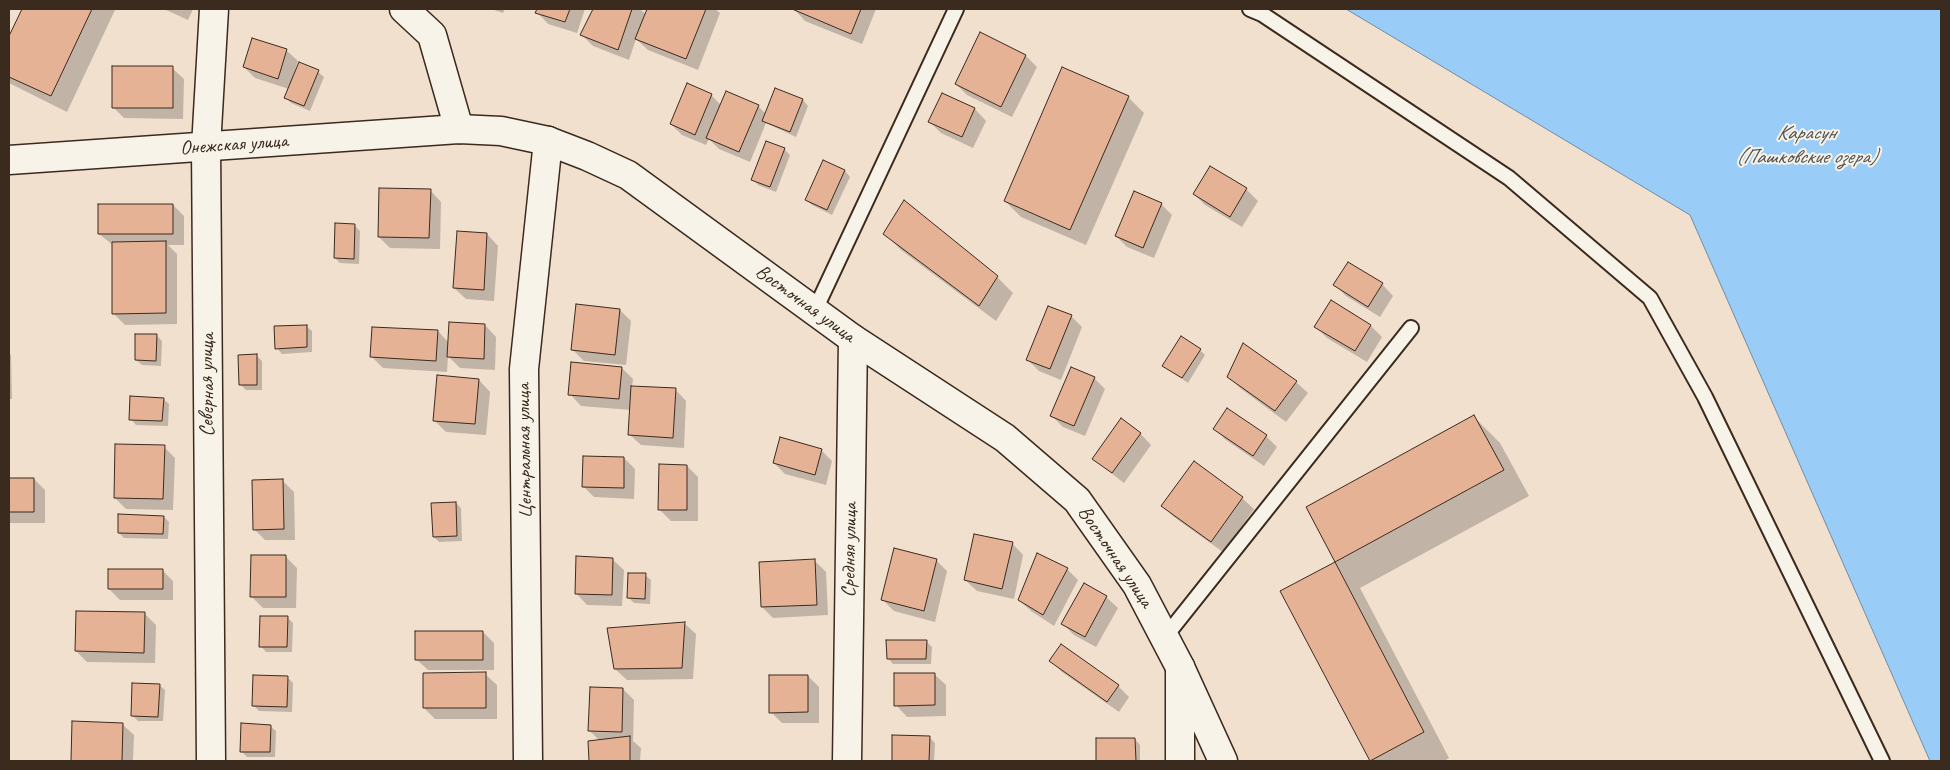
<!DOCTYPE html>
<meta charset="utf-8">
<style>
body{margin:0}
#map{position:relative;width:1950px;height:770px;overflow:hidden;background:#f2e0cf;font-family:Caveat,sans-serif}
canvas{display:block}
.frame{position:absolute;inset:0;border:10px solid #3b2a1e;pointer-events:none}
</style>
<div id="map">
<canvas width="1950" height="770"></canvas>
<div class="frame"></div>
</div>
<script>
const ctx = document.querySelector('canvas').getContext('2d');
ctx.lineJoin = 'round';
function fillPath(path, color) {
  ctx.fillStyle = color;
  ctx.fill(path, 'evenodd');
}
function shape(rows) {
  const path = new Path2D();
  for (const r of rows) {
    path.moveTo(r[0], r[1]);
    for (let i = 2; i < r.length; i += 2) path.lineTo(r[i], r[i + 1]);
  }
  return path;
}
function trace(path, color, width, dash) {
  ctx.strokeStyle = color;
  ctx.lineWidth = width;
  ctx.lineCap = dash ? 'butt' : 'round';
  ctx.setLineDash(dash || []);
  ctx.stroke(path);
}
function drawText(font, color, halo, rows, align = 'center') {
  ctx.font = font + ' Caveat,sans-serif';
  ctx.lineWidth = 4;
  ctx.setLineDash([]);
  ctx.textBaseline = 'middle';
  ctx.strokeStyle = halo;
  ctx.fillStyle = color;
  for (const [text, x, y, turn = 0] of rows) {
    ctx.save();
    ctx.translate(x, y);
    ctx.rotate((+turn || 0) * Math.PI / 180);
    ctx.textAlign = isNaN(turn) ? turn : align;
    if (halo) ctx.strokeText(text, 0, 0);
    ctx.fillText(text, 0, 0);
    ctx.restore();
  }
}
const water = shape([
 [1346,9,1941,9,1941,761,1930,761,1690,215,1346,9]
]);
const shadow = shape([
 [23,9,115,10,67,112,9,83,9,39],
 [164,9,193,9,188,20],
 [491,9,505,9,503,13],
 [538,9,585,9,577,33,548,24,537,12],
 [594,9,640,9,646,15,648,9,715,9,720,13,698,70,648,50,636,39,629,60,593,46,582,35],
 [794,9,876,9,862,44,805,21],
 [981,34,1026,56,1037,67,1012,117,967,95,956,84],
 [286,50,298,61,293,76,295,76,300,64,318,72,324,77,310,111,291,103,286,98,289,89,255,78,244,67],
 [172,68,184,79,183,119,124,118,113,107],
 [776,89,803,100,808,106,796,137,766,123,750,162,719,149,709,139,706,145,682,135,671,124,711,95,721,105,758,106,766,114],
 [942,95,975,109,986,121,973,148,941,133,930,122],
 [1128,97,1144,113,1086,245,1021,217,1005,201],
 [784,149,790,155,776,192,758,185,753,179],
 [824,162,845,171,850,177,832,215,812,205,806,200],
 [1210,168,1246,189,1258,201,1242,227,1205,205,1194,194],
 [430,190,441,202,440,249,390,248,379,237],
 [1161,204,1172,215,1154,258,1127,247,1116,236],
 [173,205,184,216,184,245,168,245,177,254,177,324,125,325,113,313,113,245,99,234],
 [355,226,360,231,359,264,340,263,335,258],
 [487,234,498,246,494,301,466,299,454,288],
 [885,234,997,277,1013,293,996,321,901,250],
 [1382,284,1393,296,1380,317,1346,296,1335,285],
 [1331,302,1371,326,1382,337,1367,362,1327,338,1316,327],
 [620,310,631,321,626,365,584,361,573,350],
 [1071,316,1082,327,1061,380,1039,371,1028,360],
 [485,325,496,337,495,370,460,368,448,356,447,372,383,368,372,357,438,331,449,343],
 [306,326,312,331,312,352,282,354,277,348],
 [156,335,162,341,161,366,142,365,136,360],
 [1243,344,1296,382,1308,393,1286,422,1240,388,1229,377],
 [1200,350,1205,355,1188,383,1163,366],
 [9,352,11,355,12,399,9,399],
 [256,355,262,361,262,390,246,390,240,384],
 [622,368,633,379,632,387,675,389,686,401,684,448,641,445,629,434,631,410,581,406,570,394],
 [1094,378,1105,389,1085,436,1063,427,1052,416],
 [479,380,490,392,486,435,446,432,434,420],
 [163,399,169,404,168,426,136,425,131,419],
 [1474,417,1500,443,1529,496,1360,588,1449,758,1444,761,1371,761,1282,592,1337,562,1307,507],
 [1215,429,1266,436,1277,447,1264,466,1226,440],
 [1140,433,1151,445,1124,483,1093,459],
 [164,447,175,458,173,510,126,509,115,498],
 [821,450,832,461,826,485,785,474,774,463],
 [624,458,635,469,634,499,594,497,583,486],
 [1194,463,1242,498,1254,509,1223,552,1174,517,1163,506],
 [687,466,698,477,698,521,671,521,659,509],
 [9,479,34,479,45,490,45,523,9,523],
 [283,481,294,492,295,540,265,540,254,529],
 [456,503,461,508,462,541,439,542,434,537],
 [164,517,169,522,168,539,124,538,119,533],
 [1012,543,1023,555,1014,599,977,591,965,580],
 [285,556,297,568,296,608,263,608,251,596],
 [612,559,624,570,622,606,587,605,576,593],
 [814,560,826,572,828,615,773,618,762,607],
 [936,560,947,571,935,622,894,611,883,600],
 [1067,569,1078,580,1054,626,1031,611,1019,600],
 [162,570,173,581,173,600,120,600,109,589],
 [645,575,651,580,650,604,634,603,629,598],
 [1106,597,1118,608,1096,647,1074,635,1063,624],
 [145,614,156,625,155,663,87,662,76,651],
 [287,617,293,623,292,652,266,652,261,646],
 [684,623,696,634,693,679,627,680,615,669],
 [483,632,494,643,494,670,428,670,416,659],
 [926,641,932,647,931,664,893,664,888,658],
 [1051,661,1118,686,1129,697,1119,712,1062,672],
 [485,674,497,685,497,719,435,719,424,708],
 [934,674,946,685,946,716,907,717,896,705],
 [808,676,819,687,819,723,782,723,771,712],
 [287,677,293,683,292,712,259,711,253,705],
 [159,685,165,690,163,721,138,721,132,715],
 [623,689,634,700,633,741,641,748,640,761,591,761,589,742,600,741,589,730],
 [74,722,122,724,134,735,133,761,72,761],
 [270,726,276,731,275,757,247,757,241,751],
 [893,736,929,737,935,743,934,761,893,761],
 [1135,739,1140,745,1140,761,1097,761,1097,740]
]);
const building = shape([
 [22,9,92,9,51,96,9,77,9,36,22,9],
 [537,9,570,9,565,22,535,13,537,9],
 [593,9,632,9,618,50,580,35,593,9],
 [647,9,706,9,686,59,635,39,647,9],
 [792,9,861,9,851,34,792,9],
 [980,32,1026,55,1001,107,955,84,980,32],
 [252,38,287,49,278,79,243,67,252,38],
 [299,62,319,70,304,106,284,98,299,62],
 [112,66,173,66,173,108,112,108,112,66],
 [1062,67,1129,96,1070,230,1004,201,1062,67],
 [687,83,712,94,695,135,670,124,687,83],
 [775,88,803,99,790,132,762,121,775,88],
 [726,91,759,105,739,152,706,138,726,91],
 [942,93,975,108,962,137,928,122,942,93],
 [766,141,785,148,770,187,751,180,766,141],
 [823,160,845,170,827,210,805,200,823,160],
 [1210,166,1247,188,1230,217,1193,194,1210,166],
 [379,188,431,189,429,238,378,237,379,188],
 [1134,191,1162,203,1143,248,1115,236,1134,191],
 [904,200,998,276,979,306,883,234,904,200],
 [98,204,173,204,173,234,98,234,98,204],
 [335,223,355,224,354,259,334,258,335,223],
 [457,231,487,233,484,290,453,288,457,231],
 [166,241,166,313,112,314,112,242,166,241],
 [1348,262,1383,283,1368,307,1333,285,1348,262],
 [1331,300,1371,325,1355,351,1314,327,1331,300],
 [576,304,620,309,615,355,571,350,576,304],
 [1048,306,1072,315,1050,369,1026,360,1048,306],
 [449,322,485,324,484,359,447,357,449,322],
 [307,325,307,347,275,349,274,326,307,325],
 [372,327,438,330,436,361,370,357,372,327],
 [135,334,157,334,156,361,135,360,135,334],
 [1181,336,1201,349,1182,378,1162,366,1181,336],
 [1243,343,1297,381,1275,411,1227,377,1243,343],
 [257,354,257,385,239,385,238,355,257,354],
 [571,362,622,367,619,399,568,395,571,362],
 [1071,367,1095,377,1074,426,1050,416,1071,367],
 [437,375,479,379,475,424,433,421,437,375],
 [631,386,676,388,673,438,628,435,631,386],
 [130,396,164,398,162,421,129,420,130,396],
 [1227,408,1267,435,1253,456,1213,429,1227,408],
 [1474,415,1504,470,1335,562,1306,507,1474,415],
 [1121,418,1141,433,1112,473,1092,459,1121,418],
 [780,437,822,449,815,475,773,463,780,437],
 [115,444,165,445,163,499,114,498,115,444],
 [583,456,624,457,624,488,582,487,583,456],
 [1194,461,1243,497,1211,542,1161,506,1194,461],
 [659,464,687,465,687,510,658,510,659,464],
 [9,478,34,478,34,512,9,512,9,478],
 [283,479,284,529,253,530,252,480,283,479],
 [456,502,457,536,433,537,431,503,456,502],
 [118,514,164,516,163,534,118,533,118,514],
 [974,534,1013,542,1002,589,964,580,974,534],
 [894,548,937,559,924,611,881,600,894,548],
 [1037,553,1068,568,1043,615,1018,600,1037,553],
 [251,555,286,555,286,597,250,597,251,555],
 [576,556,613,558,612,595,575,594,576,556],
 [815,559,817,605,761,607,759,562,815,559],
 [1335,562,1424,732,1370,761,1280,591,1335,562],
 [108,569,163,569,163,589,108,589,108,569],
 [628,573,646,573,645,599,627,598,628,573],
 [1084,583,1107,596,1085,637,1061,624,1084,583],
 [76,611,145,612,144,653,75,651,76,611],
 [260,616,288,616,287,647,259,647,260,616],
 [685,622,682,668,614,669,607,628,685,622],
 [415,631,483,631,483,660,415,660,415,631],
 [886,640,927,640,926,659,887,659,886,640],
 [1061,644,1119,685,1107,702,1049,661,1061,644],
 [486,672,486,708,423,708,423,673,486,672],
 [894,673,935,673,935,705,894,706,894,673],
 [253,675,288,676,287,707,252,706,253,675],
 [769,675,808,675,808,712,769,713,769,675],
 [132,683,160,684,158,717,131,716,132,683],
 [590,687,623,688,622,732,588,731,590,687],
 [72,721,123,723,122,761,71,761,72,721],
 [241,723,271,725,270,752,240,752,241,723],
 [892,735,930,736,929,761,892,761,892,735],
 [630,736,630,761,589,761,588,741,630,736],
 [1096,738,1135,738,1136,761,1096,761,1096,738]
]);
const lane = shape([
 [1250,9,1262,14,1509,178,1650,298,1705,397,1882,761],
 [815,310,956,9],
 [1165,637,1411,328]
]);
const street = shape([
 [404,9,432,35,459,129],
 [211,761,206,147,214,9],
 [528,761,524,369,548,141],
 [847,761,853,339],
 [1180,761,1180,667]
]);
const secondary = shape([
 [9,160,459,129,501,131,548,141,587,156,628,175,853,339,1005,438,1077,500,1137,585,1180,667,1223,761]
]);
const streetNames = [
 ["Онежская улица",234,145,-4],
 ["Восточная улица",805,304,36],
 ["Северная улица",208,385,-90],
 ["Центральная улица",525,451,-91],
 ["Средняя улица",850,550,-89],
 ["Восточная улица",1115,557,56]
];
const waterNames = [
 ["Карасун",1806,133],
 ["(Пашковские озера)",1806,157]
];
fillPath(water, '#99ccf6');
trace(water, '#738ba0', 1);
fillPath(shadow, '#0003');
fillPath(building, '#e5b296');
trace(building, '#3b2a1e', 1);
trace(lane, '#3b2a1e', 18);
trace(street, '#3b2a1e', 31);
trace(secondary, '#3b2a1e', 31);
trace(lane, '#f7f3e8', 14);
trace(street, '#f7f3e8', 28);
trace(secondary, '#f7f3e8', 28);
drawText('20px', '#3b2a1e', '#f7f3e8', streetNames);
drawText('italic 21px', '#525254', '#f7f3e8', waterNames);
</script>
